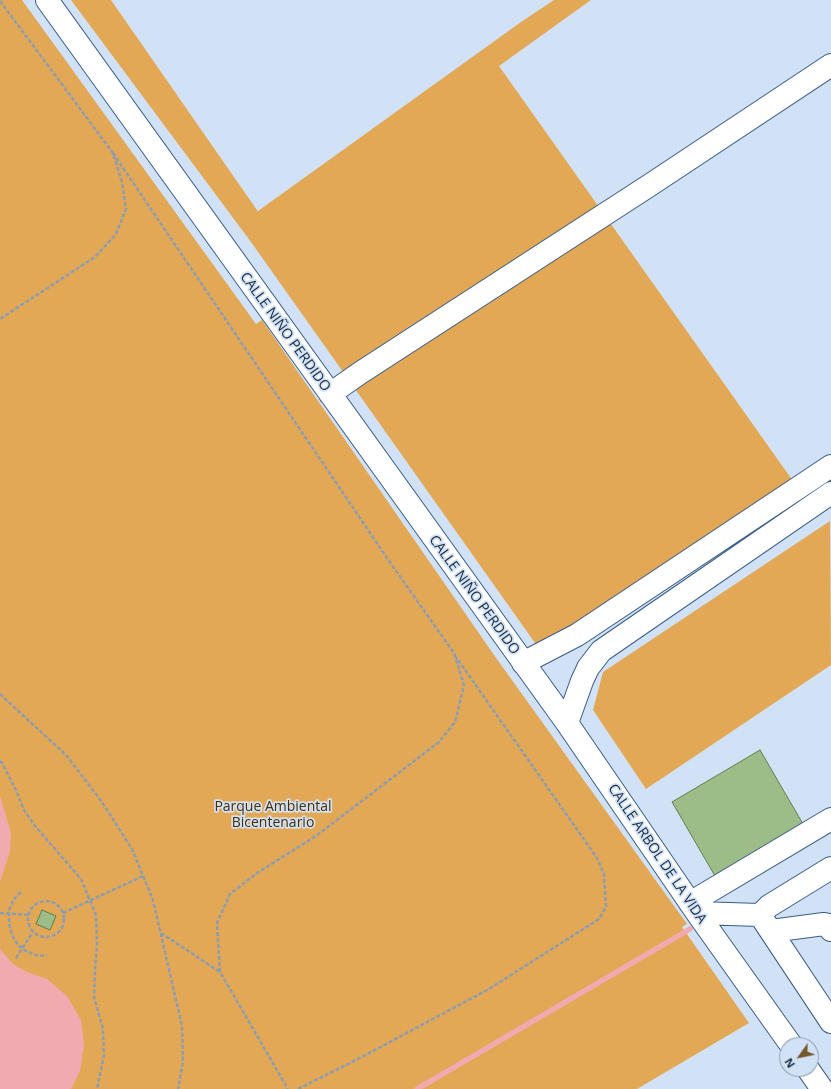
<!DOCTYPE html>
<meta charset="utf-8">
<style>
body{margin:0}
#map{position:relative;width:831px;height:1089px;overflow:hidden;background:#d2e2f6;font-family:"Open Sans",sans-serif}
canvas{display:block}
.north{position:absolute;left:779px;top:1037px;width:40px;height:40px;box-sizing:border-box;background:#d2e2f6;border:1px solid #8999ac;border-radius:50%;rotate:237deg;font-size:11px;font-weight:700;line-height:16px;text-align:center;color:#1b2b3e}
.north::after{content:'';display:block;margin:auto;width:14px;height:18px;background:#76572c;clip-path:polygon(50% 0,100% 100%,50% 72%,0 100%)}
</style>
<div id="map">
<canvas width="831" height="1089"></canvas>
<div class="north">N</div>
</div>
<script>
const ctx = document.querySelector('canvas').getContext('2d');
ctx.lineJoin = 'round';
function fillPath(path, color) {
  ctx.fillStyle = color;
  ctx.fill(path, 'evenodd');
}
function shape(rows) {
  const path = new Path2D();
  for (const r of rows) {
    if (r.length === 3) {
      path.moveTo(r[0] + r[2], r[1]);
      path.arc(r[0], r[1], r[2], 0, 2 * Math.PI);
      continue;
    }
    path.moveTo(r[0], r[1]);
    for (let i = 2; i < r.length; i += 2) path.lineTo(r[i], r[i + 1]);
  }
  return path;
}
function trace(path, color, width, dash) {
  ctx.strokeStyle = color;
  ctx.lineWidth = width;
  ctx.lineCap = dash ? 'butt' : 'round';
  ctx.setLineDash(dash || []);
  ctx.stroke(path);
}
function drawText(font, color, halo, rows, align = 'center') {
  ctx.font = font + ' "Open Sans",sans-serif';
  ctx.lineWidth = 3.5;
  ctx.setLineDash([]);
  ctx.textBaseline = 'middle';
  ctx.strokeStyle = halo;
  ctx.fillStyle = color;
  for (const [text, x, y, turn = 0] of rows) {
    ctx.save();
    ctx.translate(x, y);
    ctx.rotate((+turn || 0) * Math.PI / 180);
    ctx.textAlign = isNaN(turn) ? turn : align;
    if (halo) ctx.strokeText(text, 0, 0);
    ctx.fillText(text, 0, 0);
    ctx.restore();
  }
}
const green = shape([
 [0,0,22,0,256,324,262,320,494,655,687,924,682,927,749,1023,637,1089,0,1089],
 [71,0,111,0,259,213,258,211,521,22,554,0,591,0,499,66,793,481,540,650,251,242],
 [830,521,831,665,646,789,593,710,603,672]
]);
const water = shape([
 [0,796,11,833,10,851,0,882],
 [0,949,13,964,27,972,47,979,67,996,81,1020,84,1045,80,1071,71,1089,0,1089]
]);
const stream = shape([
 [417,1089,690,929]
]);
const building = shape([
 [760,750,803,824,715,876,672,802,760,750],
 [42,910,56,916,50,930,36,924,42,910]
]);
const path = shape([
 [0,1,113,153,122,182,126,209,116,234,95,257,0,319],
 [113,153,387,558,454,653,464,685,455,722,439,742,316,836,257,873,230,894,217,923,220,972,288,1089],
 [0,694,66,755,102,802,132,849,153,900,182,1026,183,1062,178,1089],
 [0,761,2,763,15,788,24,810,35,826,81,879,96,915,97,944,95,970,94,997,103,1029,104,1055,97,1089],
 [21,892,14,899,9,910,9,923,12,935,18,945,26,951,36,955,47,956],
 [46,919,18],
 [0,913,28,915],
 [63,913,143,876],
 [161,933,220,972],
 [16,958,33,932],
 [298,1089,358,1059,489,989,599,919,606,907,604,874,597,858,456,657]
]);
const minor = shape([
 [47,0,567,723,697,913,791,1045],
 [330,394,360,373,650,185,831,65],
 [523,663,577,635,831,466],
 [567,723,582,681,588,668,601,651,831,493],
 [831,868,769,906,760,915,831,1022],
 [690,903,831,819],
 [697,913,760,915],
 [771,931,824,924,828,925,831,930],
 [808,1069,822,1089]
]);
const streetNames = [
 ["CALLE NIÑO PERDIDO",285,332,54],
 ["CALLE NIÑO PERDIDO",474,595,54],
 ["CALLE ARBOL DE LA VIDA",657,854,56]
];
const parkNames = [
 ["Parque Ambiental",273,807],
 ["Bicentenario",273,823]
];
fillPath(green, '#e2a856');
fillPath(water, '#f1aab0');
trace(stream, '#f1aab0', 5.5);
fillPath(building, '#9cbd87');
trace(building, '#607e4c', 1);
trace(minor, '#385d88', 24);
trace(path, '#8d9db1', 2.5, [4, 2]);
trace(minor, '#fff', 22);
drawText('14px', '#1b2b3e', '#d2e2f6', streetNames);
drawText('14px', '#472c00', '#d2e2f6', parkNames);
</script>
